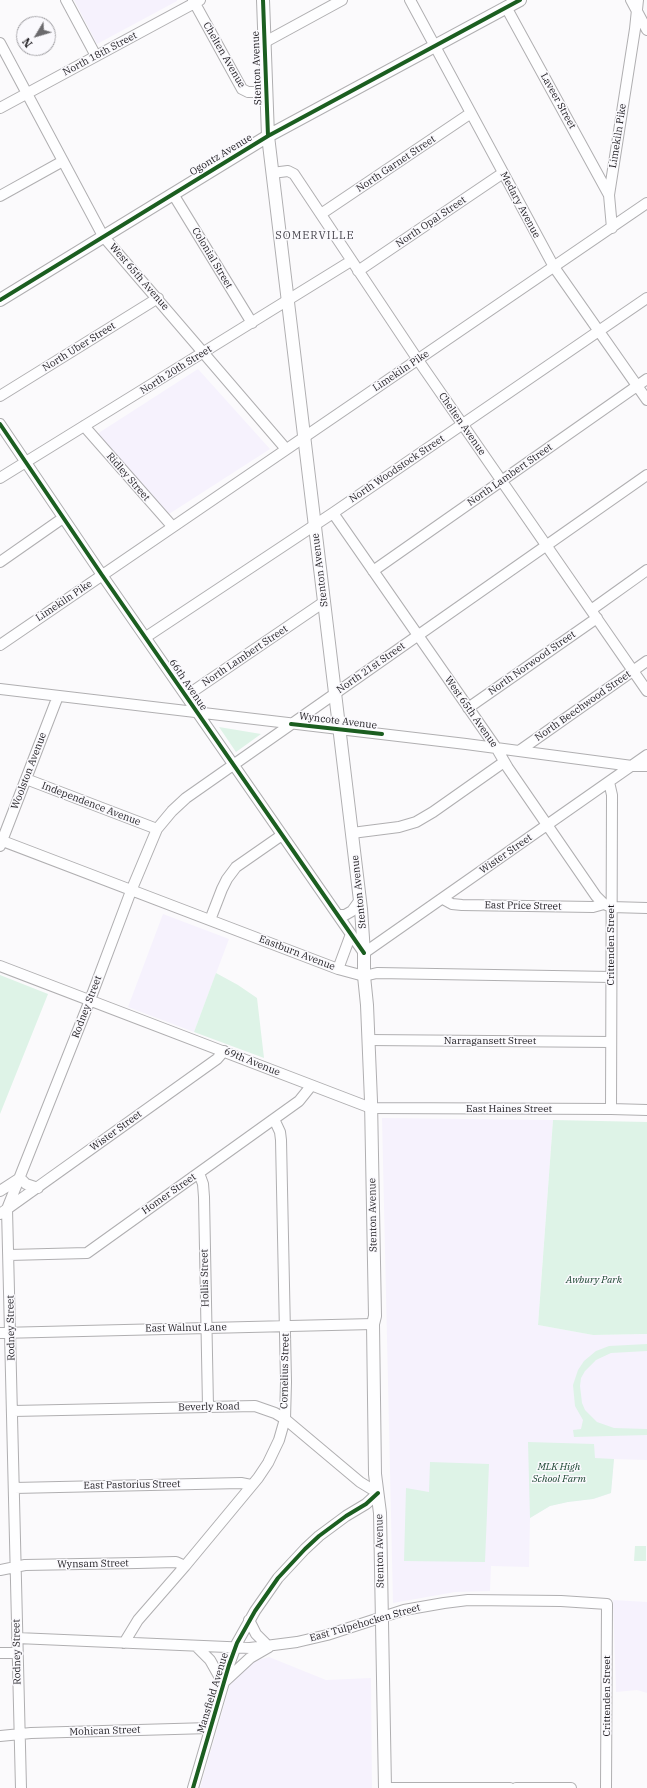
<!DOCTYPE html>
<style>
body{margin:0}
#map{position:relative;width:647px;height:1788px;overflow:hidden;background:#fbfafc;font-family:"IBM Plex Serif",serif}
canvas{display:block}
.north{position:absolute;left:16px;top:16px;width:40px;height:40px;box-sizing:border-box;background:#faf9fd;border:1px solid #a2a1a5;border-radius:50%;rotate:232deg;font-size:11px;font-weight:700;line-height:16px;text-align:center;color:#1e1c20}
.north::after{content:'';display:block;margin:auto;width:14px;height:18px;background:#6b6a6d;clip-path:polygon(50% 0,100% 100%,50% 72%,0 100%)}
</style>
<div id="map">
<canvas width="647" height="1788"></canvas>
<div class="north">N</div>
</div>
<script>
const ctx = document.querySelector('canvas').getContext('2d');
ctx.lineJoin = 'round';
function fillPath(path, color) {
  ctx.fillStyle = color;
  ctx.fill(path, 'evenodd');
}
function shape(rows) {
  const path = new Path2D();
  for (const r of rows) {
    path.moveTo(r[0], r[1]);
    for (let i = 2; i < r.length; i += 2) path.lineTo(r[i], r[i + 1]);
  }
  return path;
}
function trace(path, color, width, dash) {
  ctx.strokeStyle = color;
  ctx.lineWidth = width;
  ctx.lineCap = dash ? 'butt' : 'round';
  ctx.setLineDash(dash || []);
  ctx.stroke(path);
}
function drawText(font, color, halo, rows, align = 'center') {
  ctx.font = font + ' "IBM Plex Serif",serif';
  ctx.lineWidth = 3;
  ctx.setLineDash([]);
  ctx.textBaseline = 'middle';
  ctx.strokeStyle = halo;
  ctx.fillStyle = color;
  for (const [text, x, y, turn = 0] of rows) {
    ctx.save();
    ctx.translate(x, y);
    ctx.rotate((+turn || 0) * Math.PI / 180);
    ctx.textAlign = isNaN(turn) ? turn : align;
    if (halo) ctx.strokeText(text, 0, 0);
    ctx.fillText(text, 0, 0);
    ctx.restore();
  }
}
const built = shape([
 [74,0,177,0,177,1,97,44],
 [198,369,270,449,169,514,97,434],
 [163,914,229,939,194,1032,128,1007],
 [382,1118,553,1120,538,1325,593,1335,647,1334,647,1460,614,1459,611,1493,593,1499,568,1502,550,1506,530,1518,529,1567,491,1566,490,1591,455,1592,393,1603],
 [613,1600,647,1602,647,1693,637,1690,616,1692],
 [269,1657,326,1680,371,1678,372,1788,200,1788,230,1685,239,1673,253,1661]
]);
const green = shape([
 [219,727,261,734,236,752],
 [216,973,238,985,257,998,264,1058,194,1032],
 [0,975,48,994,0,1114],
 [553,1120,647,1122,647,1334,593,1335,538,1325],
 [647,1344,647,1351,611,1353,596,1360,585,1371,581,1378,580,1386,582,1403,585,1410,597,1422,614,1428,647,1429,647,1435,574,1437,573,1430,581,1429,583,1420,575,1406,573,1385,578,1370,584,1361,596,1351,609,1346],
 [528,1442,594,1444,595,1458,614,1459,611,1493,593,1499,568,1502,550,1506,530,1518],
 [430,1462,489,1464,485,1562,404,1561,406,1488,429,1492],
 [635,1546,646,1546,646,1561,634,1561]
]);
const minor = shape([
 [66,0,96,56],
 [193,0,242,89,248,92,266,92],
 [410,0,554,267,647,400],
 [631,0,647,30],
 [506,7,609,195],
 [265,42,342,0],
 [0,43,103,236,286,449],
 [0,108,200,0],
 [272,173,288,171,294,174,418,360,647,691],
 [173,194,252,323],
 [0,196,63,161],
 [321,214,471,113],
 [612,228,609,195,635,29,638,0],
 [358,271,503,173],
 [0,396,158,298],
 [0,424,102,575,364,953,647,755],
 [84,426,172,526],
 [0,478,351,261],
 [333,513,497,749,508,768,596,896,604,904,611,907,647,908],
 [0,562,63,518],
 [373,571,647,379],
 [591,610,647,570],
 [146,637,333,513,647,298],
 [0,645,647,203],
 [0,689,466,744,632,766,647,766],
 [186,696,324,602],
 [468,708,597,618],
 [519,751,647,661],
 [26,779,157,829],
 [609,782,612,795,611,1109],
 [352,833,399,827,416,822,433,812,504,762],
 [0,840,338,969,364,976,377,973,611,977],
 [0,846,58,696],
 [443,899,452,904,462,905,593,907,604,904],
 [339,915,345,915,352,911,360,900],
 [210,920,222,889,227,879,236,867,282,835],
 [0,966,371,1108,611,1109,647,1110],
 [338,969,351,934],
 [368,1040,611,1042],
 [199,1173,203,1184,204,1197,208,1407],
 [0,1191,20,1178,26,1184,38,1188],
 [0,1214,217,1059,224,1051],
 [9,1255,87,1253,299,1101,311,1086],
 [0,1333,373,1324],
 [13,1411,255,1406,275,1413,285,1419,360,1482,378,1493,366,1504,346,1516,319,1536,305,1549,278,1578,255,1611,237,1643,229,1665,193,1788],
 [14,1488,241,1483,251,1485],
 [0,1570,25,1565,137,1563,176,1562,185,1566],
 [17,1638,250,1648,297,1642,327,1635,404,1610,444,1603,468,1600,561,1601,607,1604,606,1788],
 [124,1643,138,1620,185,1566,258,1478,268,1463,279,1440,285,1419,286,1382,281,1140,280,1132,274,1119],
 [196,1646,210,1660,223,1683,250,1658,269,1647,256,1634,249,1620],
 [0,1653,17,1653],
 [0,1736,31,1733,210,1728],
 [21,1788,7,1209,90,1000,131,891,157,829,172,811,186,798,647,475],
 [385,1788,510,1788],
 [516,1788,571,1788]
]);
const major = shape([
 [263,0,268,136,361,909,364,953,364,976,367,1005,371,1101,375,1316,373,1324,375,1474,380,1513,385,1788],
 [0,300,268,136,520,0]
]);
const cycleway = shape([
 [263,0,268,136],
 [0,300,268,136,520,0],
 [0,424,102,575,364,953],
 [291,724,382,734],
 [193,1788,229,1665,237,1643,255,1611,278,1578,305,1549,319,1536,346,1516,366,1504,378,1493]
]);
const streetNames = [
 ["North 18th Street",100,54,-28],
 ["Chelten Avenue",224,55,60],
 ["Stenton Avenue",257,68,-92],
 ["Laveer Street",558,101,61],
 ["Limekiln Pike",618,136,-81],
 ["Ogontz Avenue",221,155,-31],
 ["North Garnet Street",396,164,-34],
 ["Medary Avenue",520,205,62],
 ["North Opal Street",431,222,-34],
 ["Colonial Street",212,258,59],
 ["West 65th Avenue",139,277,49],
 ["North Uber Street",79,347,-32],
 ["North 20th Street",176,370,-32],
 ["Limekiln Pike",401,371,-34],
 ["Chelten Avenue",462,424,55],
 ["North Woodstock Street",397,469,-34],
 ["North Lambert Street",510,475,-35],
 ["Ridley Street",128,477,49],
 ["Stenton Avenue",320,570,-97],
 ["Limekiln Pike",64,601,-34],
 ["North Lambert Street",245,656,-34],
 ["North Norwood Street",532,663,-35],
 ["North 21st Street",371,668,-35],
 ["66th Avenue",188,685,56],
 ["North Beechwood Street",583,706,-35],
 ["West 65th Avenue",471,712,55],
 ["Wyncote Avenue",338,721,7],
 ["Woolston Avenue",29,771,-69],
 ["Independence Avenue",91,804,21],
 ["Wister Street",506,854,-35],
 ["Stenton Avenue",359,892,-96],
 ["East Price Street",523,906,1],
 ["Crittenden Street",611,945,-90],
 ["Eastburn Avenue",297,953,21],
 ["Rodney Street",87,1007,-69],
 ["Narragansett Street",490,1041],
 ["69th Avenue",252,1062,22],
 ["East Haines Street",509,1109],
 ["Wister Street",116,1131,-36],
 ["Homer Street",169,1194,-35],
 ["Stenton Avenue",373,1215,-91],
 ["Hollis Street",205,1278,-91],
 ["Rodney Street",11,1328,-91],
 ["East Walnut Lane",186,1328,-1],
 ["Cornelius Street",285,1371,-89],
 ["Beverly Road",209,1407,-1],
 ["East Pastorius Street",132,1485,-1],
 ["Stenton Avenue",380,1551,-91],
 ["Wynsam Street",93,1564,-1],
 ["East Tulpehocken Street",365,1623,-16],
 ["Rodney Street",17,1652,-91],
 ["Mansfield Avenue",213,1693,-73],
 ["Crittenden Street",607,1696,-90],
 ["Mohican Street",105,1731,-2]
];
const parkNames = [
 ["Awbury Park",594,1280],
 ["MLK High",559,1467],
 ["School Farm",559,1479]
];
const neighbourhoodNames = [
 ["SOMERVILLE",315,236]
];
fillPath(built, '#f6f2fd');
fillPath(green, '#def3e7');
trace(minor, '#b0afb1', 12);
trace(major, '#b0afb1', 14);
trace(minor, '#fefeff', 10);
trace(major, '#fefeff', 12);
trace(cycleway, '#1b5e20', 4);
drawText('10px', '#1e1c20', '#faf9fd', streetNames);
drawText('italic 10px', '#133f29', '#faf9fd', parkNames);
ctx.letterSpacing = '1px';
drawText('11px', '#48464e', '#faf9fd', neighbourhoodNames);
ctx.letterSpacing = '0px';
</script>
